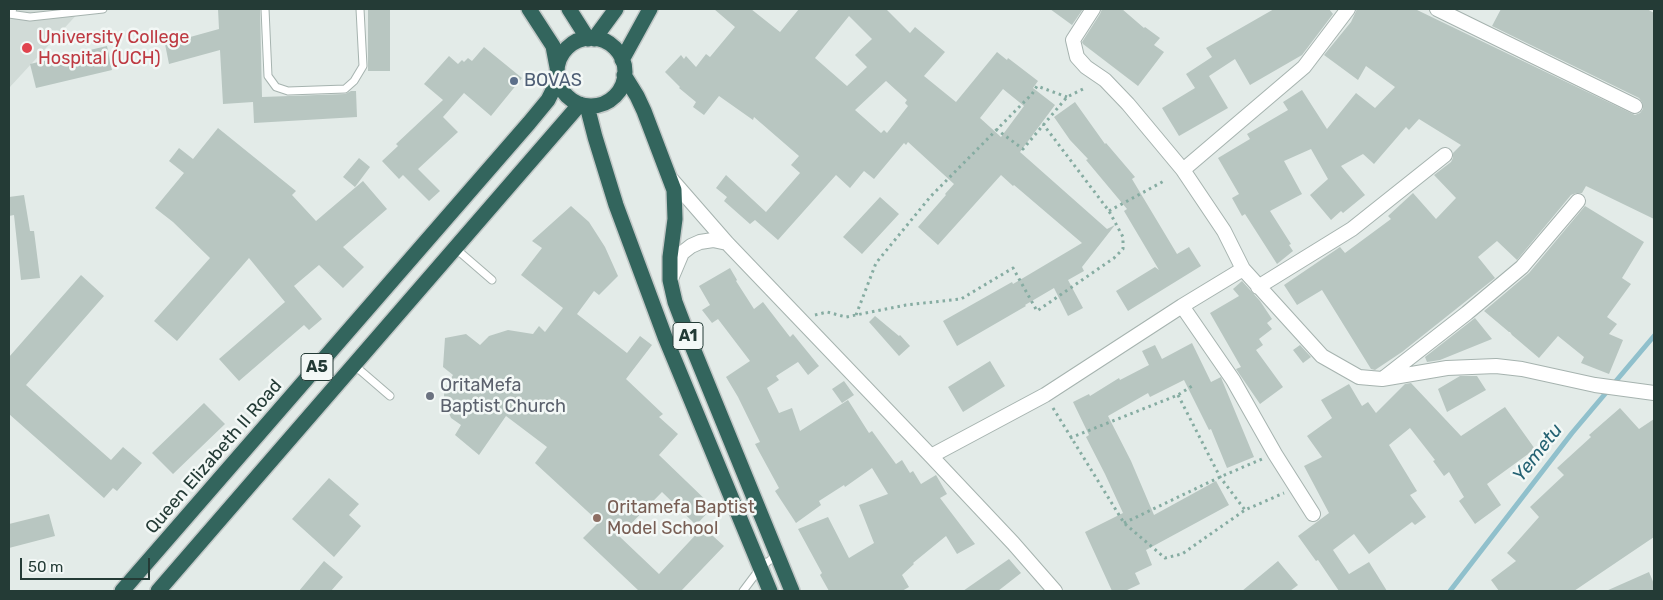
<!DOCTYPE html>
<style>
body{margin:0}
#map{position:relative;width:1663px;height:600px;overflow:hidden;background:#e3ebe8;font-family:Rubik,sans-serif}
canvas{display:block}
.frame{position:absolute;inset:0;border:10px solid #243b36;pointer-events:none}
.scale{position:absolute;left:20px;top:558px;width:130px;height:22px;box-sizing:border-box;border:2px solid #243b36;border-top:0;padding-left:6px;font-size:15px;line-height:18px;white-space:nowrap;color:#243b36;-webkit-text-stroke:4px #f3f8f6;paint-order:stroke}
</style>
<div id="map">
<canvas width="1663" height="600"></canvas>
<div class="frame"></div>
<div class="scale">50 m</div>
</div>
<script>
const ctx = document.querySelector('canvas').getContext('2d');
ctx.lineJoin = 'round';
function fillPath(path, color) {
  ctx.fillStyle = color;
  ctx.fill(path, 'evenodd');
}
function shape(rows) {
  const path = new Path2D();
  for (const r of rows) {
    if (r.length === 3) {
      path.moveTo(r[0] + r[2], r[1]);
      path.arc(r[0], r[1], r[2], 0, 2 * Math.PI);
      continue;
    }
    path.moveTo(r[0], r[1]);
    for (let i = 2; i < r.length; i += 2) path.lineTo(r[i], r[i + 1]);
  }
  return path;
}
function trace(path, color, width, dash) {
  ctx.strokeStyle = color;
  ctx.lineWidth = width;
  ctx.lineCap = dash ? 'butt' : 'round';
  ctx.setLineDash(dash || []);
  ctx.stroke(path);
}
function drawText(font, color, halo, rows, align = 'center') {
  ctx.font = font + ' Rubik,sans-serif';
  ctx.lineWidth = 5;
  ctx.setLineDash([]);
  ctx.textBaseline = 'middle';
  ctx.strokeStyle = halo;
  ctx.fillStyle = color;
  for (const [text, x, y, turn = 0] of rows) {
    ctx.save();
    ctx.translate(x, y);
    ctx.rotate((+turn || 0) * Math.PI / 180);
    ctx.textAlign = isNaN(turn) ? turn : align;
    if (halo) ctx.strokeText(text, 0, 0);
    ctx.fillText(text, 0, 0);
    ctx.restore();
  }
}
const built = shape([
 [9,9,82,9,9,88]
]);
const stream = shape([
 [1450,591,1572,433,1654,336]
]);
const building = shape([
 [218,9,260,9,262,97,345,94,351,91,356,91,357,117,254,123,253,102,223,104,220,50,169,64,165,44,219,29],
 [368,9,390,9,390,71,368,71],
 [714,9,751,9,780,32,799,9,886,9,910,33,915,27,945,52,924,76,956,102,997,52,1007,60,1008,58,1038,81,1033,88,1055,105,1020,152,1107,229,1115,225,1082,267,1084,271,1068,280,1083,308,1068,316,1054,288,1025,305,1026,306,957,346,943,321,1012,282,1013,284,1082,243,1014,185,1013,186,1001,175,938,245,918,227,946,195,945,194,954,184,908,142,906,145,904,143,874,179,864,171,850,188,836,175,778,240,755,220,750,224,724,201,727,197,716,188,726,175,766,212,800,173,791,165,799,156,754,117,753,120,719,96,704,115,693,107,696,102,679,88,680,87,665,72,681,55,684,59,686,56,696,67,706,54,710,57,735,27],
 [849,16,872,39,855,55,867,67,847,86,815,58],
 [886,81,907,100,905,103,908,106,887,133,884,130,881,133,855,110],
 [1003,89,1024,106,1001,137,980,118],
 [1050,9,1083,9,1072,25],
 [1102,9,1122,9,1144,28,1145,27,1160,38,1154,45,1164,52,1138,86,1083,44,1082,42,1100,14],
 [1274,9,1329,9,1333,14,1302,55,1250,85,1235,59,1209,76,1228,108,1179,136,1162,108,1195,88,1186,74,1212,57,1206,48],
 [1357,9,1415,9,1635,115,1640,113,1643,109,1642,102,1639,98,1492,26,1501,9,1647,9,1654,13,1654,219,1586,186,1582,193,1576,193,1571,195,1517,260,1497,241,1478,257,1495,278,1402,352,1375,370,1371,369,1322,290,1297,305,1284,285,1340,247,1345,253,1391,219,1388,216,1413,193,1436,219,1456,198,1434,175,1451,162,1453,158,1453,153,1461,145,1419,119,1409,130,1406,127,1374,164,1363,154,1341,166,1365,195,1343,213,1341,211,1331,220,1310,195,1328,179,1311,149,1284,161,1302,194,1270,211,1291,244,1289,245,1293,251,1277,264,1245,214,1242,216,1232,198,1239,194,1218,158,1250,139,1247,134,1288,110,1283,102,1302,90,1327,129,1356,93,1375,108,1395,87,1366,66,1358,80,1324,55,1351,22],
 [107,46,112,70,36,88,30,64],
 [484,47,522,78,491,116,464,93,443,117,458,132,418,169,440,191,429,201,403,175,399,179,382,161,398,146,396,144,443,100,424,84,449,56,458,64,462,60,464,62,468,58,472,61],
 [1075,102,1105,144,1106,143,1135,177,1132,179,1177,254,1189,247,1201,266,1128,311,1116,291,1155,267,1159,270,1124,211,1127,209,1086,160,1088,159,1070,140,1054,117],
 [218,128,296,191,292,195,316,221,363,181,387,209,343,247,364,267,343,288,319,265,294,286,322,319,309,330,304,325,239,381,219,359,285,302,249,258,177,341,154,321,210,258,173,222,155,208,184,173,169,161,179,148,193,159],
 [359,158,370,167,355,187,343,177],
 [24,195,30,231,34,231,40,278,21,280,14,215,9,216,9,197],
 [880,197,899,214,862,254,843,237],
 [571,206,589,222,605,247,618,276,599,295,594,291,577,314,627,353,640,336,652,345,626,379,663,414,659,417,678,434,659,455,713,507,696,525,662,492,619,536,659,574,703,527,724,546,681,591,639,591,583,538,599,522,535,463,547,447,506,416,479,455,455,435,461,425,451,418,445,404,444,395,445,388,453,375,443,367,445,338,466,334,480,345,489,336,508,330,533,334,539,326,545,332,563,308,521,275,542,248,532,241],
 [1585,206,1644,242,1622,278,1631,284,1607,317,1617,324,1609,334,1623,340,1609,374,1581,363,1584,357,1558,336,1539,358,1512,335,1510,332,1509,332,1484,311,1529,273],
 [730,268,737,280,736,281,754,309,763,302,790,337,793,334,819,366,808,375,798,362,776,376,779,380,767,388,779,413,792,408,800,431,848,400,869,433,872,431,896,464,902,460,910,473,913,471,921,484,936,475,947,494,940,498,975,544,957,554,946,536,913,563,914,564,902,575,909,587,902,591,829,591,820,575,822,573,798,529,828,517,849,558,874,543,859,505,888,494,872,468,845,487,844,485,819,501,821,505,796,523,775,491,779,488,755,444,760,442,738,397,726,377,750,361,718,319,712,323,702,310,710,305,699,286],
 [81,275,104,296,26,385,111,460,123,447,142,463,117,491,113,488,104,498,9,414,9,357],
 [1242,281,1260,301,1272,319,1267,323,1272,329,1259,339,1263,345,1256,350,1283,387,1260,404,1236,369,1241,367,1210,313,1239,296,1233,289],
 [875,316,899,336,900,335,910,346,899,356,869,322],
 [1475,318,1492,339,1440,360,1427,362,1425,357],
 [1192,343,1211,382,1221,377,1222,380,1254,457,1227,468,1211,429,1209,430,1184,380,1150,397,1148,393,1108,416,1131,461,1154,515,1216,481,1229,505,1146,550,1152,565,1135,573,1140,584,1125,591,1112,591,1085,532,1123,513,1105,474,1086,437,1089,435,1073,402,1089,394,1090,396,1119,378,1120,380,1149,365,1142,351,1155,345,1162,359],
 [1300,345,1311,357,1303,363,1293,350],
 [990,361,1005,386,963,412,948,387],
 [1460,376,1477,376,1486,390,1447,412,1438,389],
 [844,381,854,395,842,403,832,389],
 [1411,383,1461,436,1505,407,1535,449,1487,484,1501,505,1475,524,1459,501,1464,497,1449,472,1444,476,1433,461,1435,460,1410,428,1389,445,1417,491,1410,495,1426,517,1415,525,1412,522,1369,554,1354,534,1333,550,1349,574,1369,562,1387,591,1339,591,1318,560,1316,561,1298,536,1329,513,1304,466,1322,457,1307,436,1332,418,1321,400,1349,384,1362,406,1368,402,1376,413,1405,384],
 [204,403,225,424,173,474,152,453],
 [1620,408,1639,429,1654,419,1654,537,1574,591,1499,591,1491,580,1516,561,1507,553,1539,517,1530,507,1564,475,1557,468,1591,437,1589,435],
 [329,478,359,504,349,515,361,526,334,557,292,519],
 [49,514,55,536,9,548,9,524],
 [1009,559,1021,573,998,591,963,591],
 [324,561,343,577,331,591,299,591],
 [1278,561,1298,585,1290,591,1242,591],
 [1649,572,1654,584,1654,591,1606,591]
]);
const path = shape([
 [996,129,1023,149,1067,97,1083,89],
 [1109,211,1164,181],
 [815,315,827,312,846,317,906,305,961,299,1013,268,1037,311,1114,258,1123,249,1123,237,1109,211,1043,124],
 [856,315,876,263,931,196,1032,94,1037,86,1067,97],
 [1178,395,1220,477,1245,510],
 [1053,408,1124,523,1165,558,1182,554,1245,510,1284,493],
 [1070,438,1178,395,1192,386],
 [1124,523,1220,477,1262,459]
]);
const lane = shape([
 [265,9,268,76,276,87,288,91,345,89,354,81,363,66,360,9],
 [9,14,30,17,103,9],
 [455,248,492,280],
 [354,365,390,396],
 [743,591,761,567,777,555]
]);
const street = shape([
 [1093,9,1073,40,1077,57,1086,67,1105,80,1128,104,1183,170,1224,231,1243,269,1322,356,1359,377,1382,379,1447,368,1496,366,1522,369,1595,385,1654,393],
 [1437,9,1635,106],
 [9,10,9,9],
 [1183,170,1304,67,1348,9],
 [672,180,727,243,931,456,1013,543,1055,591],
 [671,279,682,253,691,246,700,242,713,240,727,243],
 [1258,287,1352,229,1445,155],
 [1182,306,1233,380,1275,454,1313,514],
 [1385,377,1467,313,1522,267,1578,201],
 [931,456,1045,395,1182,306,1243,269]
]);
const highway = shape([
 [529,9,553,46,557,67],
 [569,9,588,39],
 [591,72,34],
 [594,39,616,9],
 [622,60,650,9],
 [624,75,637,96,644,111,674,190,675,219,670,257,670,280,675,302,688,336,792,591],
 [587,106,595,137,616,205,665,337,770,591],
 [122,591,529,123,548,100,558,80],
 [158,591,580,104]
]);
const markers = [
 [27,48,6,"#e0444e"],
 [514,81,5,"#5c6f8a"],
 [430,396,5,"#6b7280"],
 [597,518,5,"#8d6e63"]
];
const shields = [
 [688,336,30],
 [317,367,32]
];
const shieldNames = [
 ["A1",688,336],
 ["A5",317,367]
];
const healthNames = [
 ["University College",38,38],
 ["Hospital (UCH)",38,59]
];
const serviceNames = [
 ["BOVAS",524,81]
];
const worshipNames = [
 ["OritaMefa",440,386],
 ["Baptist Church",440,407]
];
const streetNames = [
 ["Queen Elizabeth II Road",214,457,-49]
];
const educationNames = [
 ["Oritamefa Baptist",607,508],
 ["Model School",607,529]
];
const waterNames = [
 ["Yemetu",1538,453,-52]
];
fillPath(built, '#d1dbd7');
trace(stream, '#90c0cc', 5);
fillPath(building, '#b8c6c1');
trace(lane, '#a6b3af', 9);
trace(street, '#a6b3af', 16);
trace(highway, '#c2c8c7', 18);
trace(path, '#86aca2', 3, [2.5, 4]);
trace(lane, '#fff', 7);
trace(street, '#fff', 14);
trace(highway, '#33655d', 15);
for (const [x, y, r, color] of markers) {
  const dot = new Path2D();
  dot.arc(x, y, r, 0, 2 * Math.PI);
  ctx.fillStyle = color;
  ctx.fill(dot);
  trace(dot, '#f3f8f6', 2);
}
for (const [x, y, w] of shields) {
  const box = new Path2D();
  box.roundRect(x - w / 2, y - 13.5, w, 27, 4);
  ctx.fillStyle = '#f3f8f6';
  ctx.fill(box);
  trace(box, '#243b36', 1);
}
drawText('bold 16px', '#243b36', null, shieldNames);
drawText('18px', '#be3a42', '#f3f8f6', healthNames, 'left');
drawText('18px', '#4e5e75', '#f3f8f6', serviceNames, 'left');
drawText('18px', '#5b616d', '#f3f8f6', worshipNames, 'left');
drawText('18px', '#243b36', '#f3f8f6', streetNames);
drawText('18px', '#785e54', '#f3f8f6', educationNames, 'left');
drawText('italic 19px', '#236172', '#f3f8f6', waterNames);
</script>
